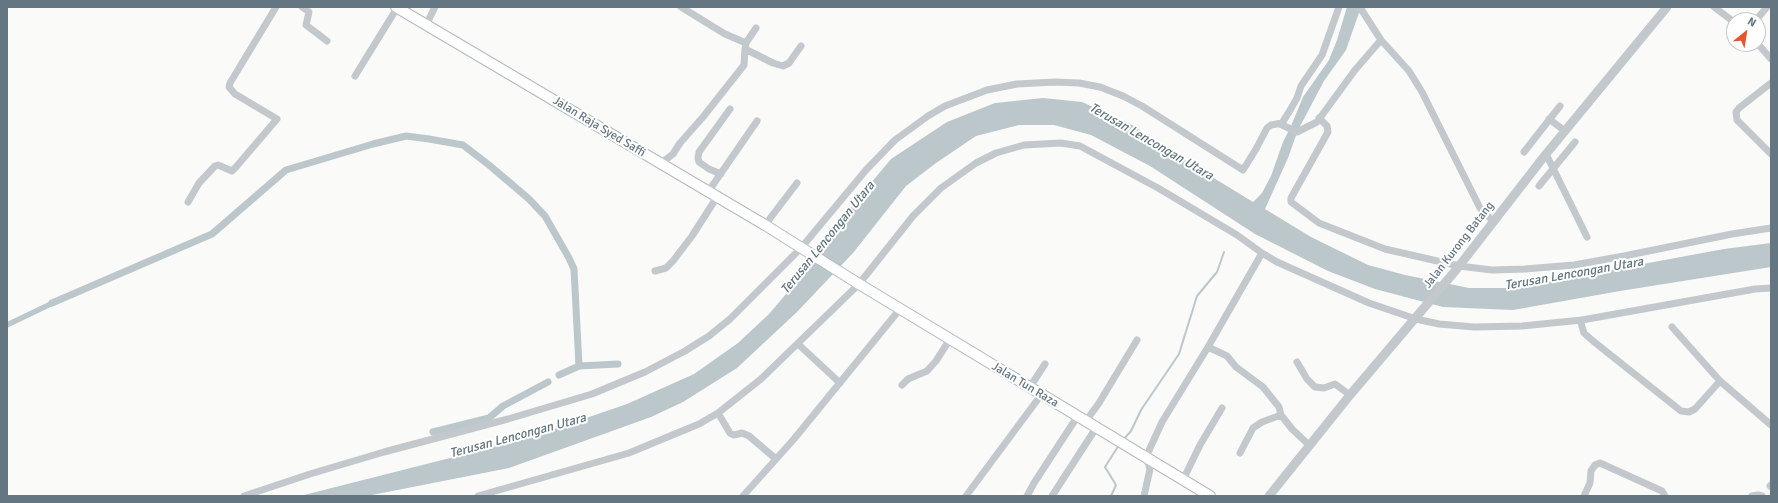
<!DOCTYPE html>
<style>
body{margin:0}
#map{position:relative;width:1778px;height:503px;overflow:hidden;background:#fafaf8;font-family:Signika,sans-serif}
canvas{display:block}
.frame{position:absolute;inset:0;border:8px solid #657683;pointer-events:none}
.north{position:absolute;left:1726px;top:12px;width:40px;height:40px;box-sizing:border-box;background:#fff;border:1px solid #c1c8cd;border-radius:50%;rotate:30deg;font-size:11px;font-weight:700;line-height:16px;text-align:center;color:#657683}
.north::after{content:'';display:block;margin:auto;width:14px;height:18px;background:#e4572e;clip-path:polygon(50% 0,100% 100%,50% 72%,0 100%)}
</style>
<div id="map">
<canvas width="1778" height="503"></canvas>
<div class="frame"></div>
<div class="north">N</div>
</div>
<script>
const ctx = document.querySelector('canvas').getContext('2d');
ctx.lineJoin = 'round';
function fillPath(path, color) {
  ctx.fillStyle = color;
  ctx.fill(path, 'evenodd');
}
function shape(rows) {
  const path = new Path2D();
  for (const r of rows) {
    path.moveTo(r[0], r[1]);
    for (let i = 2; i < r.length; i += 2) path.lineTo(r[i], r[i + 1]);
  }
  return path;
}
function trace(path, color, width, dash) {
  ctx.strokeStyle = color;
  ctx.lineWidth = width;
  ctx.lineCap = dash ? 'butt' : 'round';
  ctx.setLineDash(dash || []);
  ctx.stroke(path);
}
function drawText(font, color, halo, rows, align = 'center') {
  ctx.font = font + ' Signika,sans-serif';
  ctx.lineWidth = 4;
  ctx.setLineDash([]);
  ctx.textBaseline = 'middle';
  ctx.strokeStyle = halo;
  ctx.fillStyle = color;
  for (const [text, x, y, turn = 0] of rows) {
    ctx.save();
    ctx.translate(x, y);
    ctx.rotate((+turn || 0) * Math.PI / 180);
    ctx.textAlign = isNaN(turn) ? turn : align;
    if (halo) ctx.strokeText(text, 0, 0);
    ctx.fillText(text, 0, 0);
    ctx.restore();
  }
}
const water = shape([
 [1347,7,1361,7,1346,50,1324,81,1298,130,1288,158,1265,209,1311,237,1368,265,1405,275,1469,288,1513,288,1724,249,1771,243,1771,267,1620,291,1513,310,1443,307,1375,289,1328,271,1255,234,1150,166,1091,135,1054,125,1019,125,976,136,936,163,906,186,853,253,797,312,737,368,683,402,651,417,509,468,367,496,300,496,525,439,627,404,694,374,738,343,769,314,803,274,851,207,891,159,947,122,995,103,1043,98,1082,102,1129,123,1199,169,1253,202,1262,193,1271,176,1283,142,1291,126,1303,97,1329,60,1337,40],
 [59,297,61,302,7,328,7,322]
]);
const stream = shape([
 [1123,440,1131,431,1141,410,1179,354,1197,296,1217,272,1224,252],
 [1111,496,1116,485,1105,467,1119,445]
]);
const canal = shape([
 [52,303,212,234,286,170,373,144,406,136,429,139,463,145,489,165,529,199,545,216,569,258,574,269,579,366,559,375],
 [579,366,618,364],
 [433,432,489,418,503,406,548,382]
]);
const minor = shape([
 [302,7,309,12,306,25,327,41],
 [681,7,725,34,746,43,745,49],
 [1357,7,1361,9,1381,40],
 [1714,7,1734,22],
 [1756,20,1767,7],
 [426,25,435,7],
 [746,43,756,28],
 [1758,44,1771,59],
 [355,76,397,8],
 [1771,83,1739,108,1736,112,1737,120,1771,154],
 [1319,118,1327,126,1328,132,1291,198,1291,202,1319,223,1385,249,1459,266,1492,270,1525,269,1574,265,1624,256,1732,234,1771,228],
 [1549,119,1565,131],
 [1280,124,1297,132,1317,122,1355,70,1381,40,1409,71,1422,92,1480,208,1493,221],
 [1524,152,1560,106],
 [1546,154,1587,237],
 [660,164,673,154,680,143,703,117,744,65,745,49,773,63,783,66,789,63,801,46],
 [721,174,709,169,699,162,698,158,699,152,730,109],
 [1539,186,1575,142],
 [708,192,757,121],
 [188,202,199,183,215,166,218,165,232,171,236,167,277,119,235,94,229,87,230,83,276,7],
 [765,225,797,183],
 [655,271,666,268,673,261,692,236,717,197],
 [1580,320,1584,333,1593,341,1681,411,1689,412,1695,409,1720,381,1771,425],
 [1672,327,1720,381],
 [798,344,840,383],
 [1208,347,1227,356,1236,367,1263,387,1279,407,1281,415],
 [1297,362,1307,379,1315,387,1324,388,1335,384,1350,395],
 [902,385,908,379,927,371,936,361,950,339],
 [1030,387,1045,364],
 [718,413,730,433,734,435,742,433,749,436,776,459],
 [1086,421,1099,403,1137,340],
 [1240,453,1253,428,1262,422,1281,415,1292,429,1309,445],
 [1183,480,1200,445,1222,408],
 [1770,486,1771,485],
 [244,496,310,474,384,452,508,419,592,394,645,372,685,351,709,336,730,319,801,248,866,170,895,140,928,116,945,106,987,90,1017,84,1055,82,1079,83,1100,87,1123,96,1142,106,1243,170,1256,149,1267,128,1271,125,1282,123,1289,112,1297,98,1301,86,1322,55,1339,7],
 [478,496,629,453,699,424,718,413,761,379,859,284,913,216,941,188,976,163,996,153,1024,145,1061,143,1080,146,1158,188,1237,235,1262,253,1277,262,1369,303,1416,319,1439,324,1474,327,1522,326,1582,320,1755,289,1771,288],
 [743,496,794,439,900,309],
 [966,496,1041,395],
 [1027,496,1034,483,1077,417],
 [1052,496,1096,428],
 [1144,496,1150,469,1146,457,1162,422,1208,347,1262,253],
 [1584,496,1590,483,1591,471,1595,465,1600,463,1662,491,1665,496],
 [1752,496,1758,495,1762,496]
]);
const tertiary = shape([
 [1269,496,1350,395,1456,270,1546,154,1667,7]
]);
const secondary = shape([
 [396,7,765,225,859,284,1210,496]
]);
const streetNames = [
 ["Jalan Raja Syed Saffi",599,127,31],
 ["Jalan Kurong Batang",1459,245,-52],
 ["Jalan Tun Raza",1025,385,31]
];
const waterNames = [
 ["Terusan Lencongan Utara",1151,142,30],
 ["Terusan Lencongan Utara",828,238,-51],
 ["Terusan Lencongan Utara",1574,274,-10],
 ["Terusan Lencongan Utara",518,436,-15]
];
fillPath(water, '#bbc7cb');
trace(stream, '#bbc7cb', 2);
trace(canal, '#bbc7cb', 7);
trace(secondary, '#b3babf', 12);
trace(minor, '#c3c8cc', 7);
trace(tertiary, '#c3c8cc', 9);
trace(secondary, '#fff', 10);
drawText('12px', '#657683', '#fff', streetNames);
drawText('italic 13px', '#60757c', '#fff', waterNames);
</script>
